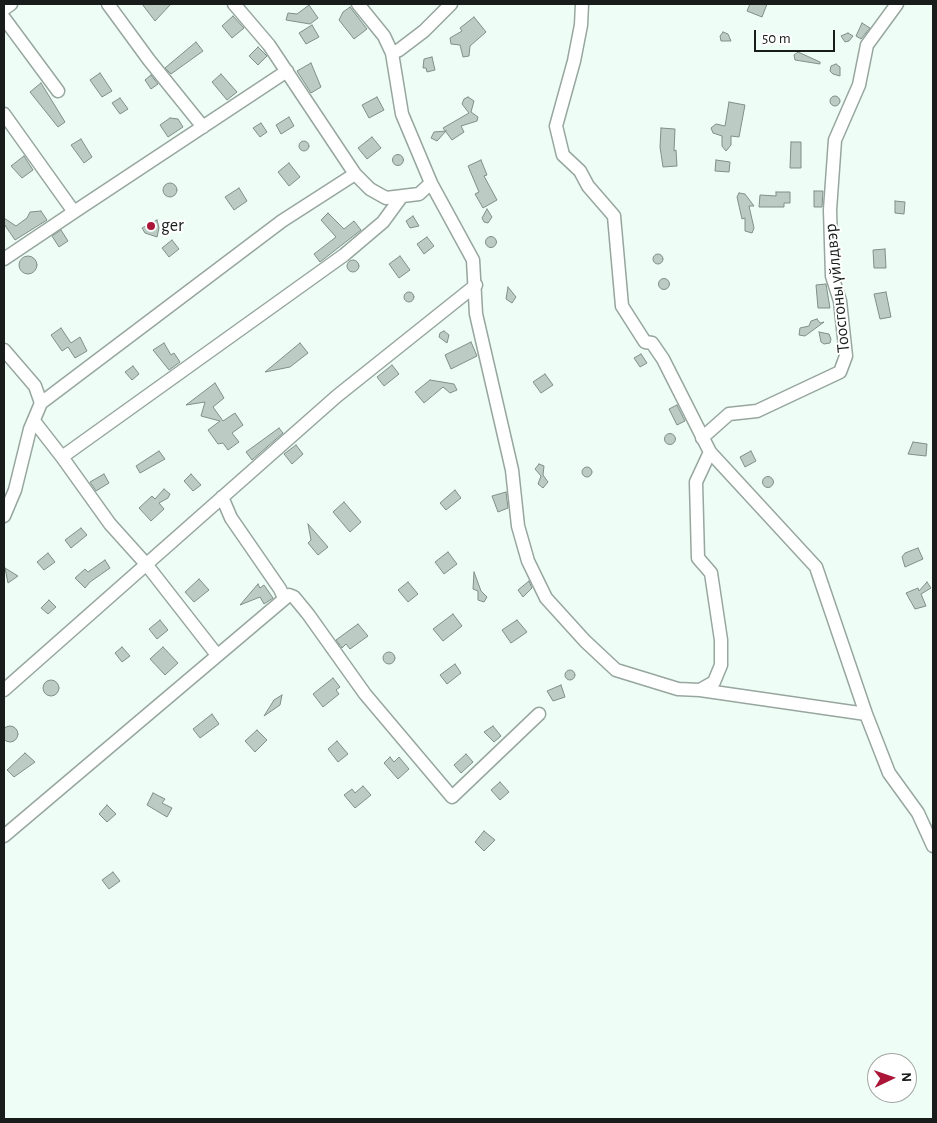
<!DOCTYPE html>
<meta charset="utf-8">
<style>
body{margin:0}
#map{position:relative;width:937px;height:1123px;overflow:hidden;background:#eefef7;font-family:"Alegreya Sans",sans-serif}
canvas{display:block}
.frame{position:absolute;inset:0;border:5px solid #181d1b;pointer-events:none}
.north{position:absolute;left:867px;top:1053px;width:50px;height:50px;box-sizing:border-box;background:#fff;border:1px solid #a3a5a4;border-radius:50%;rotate:87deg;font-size:14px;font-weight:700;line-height:20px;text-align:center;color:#181d1b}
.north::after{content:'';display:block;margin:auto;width:18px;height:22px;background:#ab1638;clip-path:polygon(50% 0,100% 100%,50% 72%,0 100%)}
.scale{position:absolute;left:754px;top:30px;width:81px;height:22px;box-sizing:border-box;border:2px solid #181d1b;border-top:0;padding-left:6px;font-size:15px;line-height:18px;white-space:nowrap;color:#181d1b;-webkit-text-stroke:4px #fff;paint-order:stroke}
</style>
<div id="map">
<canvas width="937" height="1123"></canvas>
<div class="frame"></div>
<div class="north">N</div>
<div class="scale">50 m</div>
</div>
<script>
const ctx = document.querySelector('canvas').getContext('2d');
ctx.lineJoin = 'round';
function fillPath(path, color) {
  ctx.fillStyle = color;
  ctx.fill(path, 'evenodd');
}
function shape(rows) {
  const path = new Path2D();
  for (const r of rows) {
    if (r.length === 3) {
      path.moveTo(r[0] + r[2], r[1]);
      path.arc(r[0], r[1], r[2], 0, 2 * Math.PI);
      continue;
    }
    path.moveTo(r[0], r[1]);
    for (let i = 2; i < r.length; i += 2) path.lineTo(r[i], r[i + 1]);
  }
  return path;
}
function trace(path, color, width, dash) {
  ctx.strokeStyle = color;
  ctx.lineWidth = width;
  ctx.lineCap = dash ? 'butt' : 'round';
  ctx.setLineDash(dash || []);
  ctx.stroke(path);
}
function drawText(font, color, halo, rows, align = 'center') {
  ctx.font = font + ' "Alegreya Sans",sans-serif';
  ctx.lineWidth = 4;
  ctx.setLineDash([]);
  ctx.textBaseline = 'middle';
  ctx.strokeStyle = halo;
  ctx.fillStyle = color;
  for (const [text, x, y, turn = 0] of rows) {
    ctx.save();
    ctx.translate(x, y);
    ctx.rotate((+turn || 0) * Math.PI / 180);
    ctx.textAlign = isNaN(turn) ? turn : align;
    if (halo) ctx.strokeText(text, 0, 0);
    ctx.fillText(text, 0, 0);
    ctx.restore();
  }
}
const building = shape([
 [142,4,171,4,155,21,142,4],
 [750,4,767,4,762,17,747,11,750,4],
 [309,5,318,18,310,24,286,20,288,13,297,14,309,5],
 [350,7,367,29,354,39,339,20,343,12,350,7],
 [233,16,244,28,232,38,222,26,233,16],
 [474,17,486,32,470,46,469,56,463,57,460,45,451,44,450,38,462,31,460,28,474,17],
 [862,23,870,28,861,39,856,36,862,23],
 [312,25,319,37,306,44,299,33,312,25],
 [723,32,728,34,731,41,721,41,720,36,723,32],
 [848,33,853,36,849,41,845,42,841,36,848,33],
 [196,42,203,51,171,74,165,68,196,42],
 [258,47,267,56,258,65,249,56,258,47],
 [798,52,820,62,820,64,795,60,794,55,798,52],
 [432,57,435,70,427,72,426,68,423,68,424,59,432,57],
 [311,63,321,87,311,93,297,71,311,63],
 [836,64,840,67,840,76,833,74,830,71,831,66,836,64],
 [100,73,112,91,102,97,90,80,100,73],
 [221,74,237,92,227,100,212,82,221,74],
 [151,75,158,84,151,89,145,80,151,75],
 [41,83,65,122,58,127,30,92,41,83],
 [835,101,5],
 [377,97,384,110,369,118,362,105,377,97],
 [468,97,474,101,471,112,478,117,477,121,461,126,464,132,452,140,443,128,469,113,462,104,464,99,468,97],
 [120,98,128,109,120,114,112,103,120,98],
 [729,102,745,105,739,137,731,136,731,145,726,151,722,146,722,136,713,133,711,128,716,124,725,126,729,102],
 [289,117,294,126,281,134,276,125,289,117],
 [170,118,178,119,183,127,168,137,160,125,170,118],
 [261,123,267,132,260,137,253,128,261,123],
 [661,128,675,129,674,151,676,150,677,166,663,167,660,147,661,128],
 [446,131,437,141,431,138,434,132,446,131],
 [372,137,381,148,367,159,358,148,372,137],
 [81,139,92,157,84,163,71,145,81,139],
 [304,146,5],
 [791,142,801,142,801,168,790,168,791,142],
 [398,160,5.5],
 [24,156,33,170,22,178,11,166,24,156],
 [481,160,487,175,484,176,497,200,483,208,475,194,479,192,468,166,481,160],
 [716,160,730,162,729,172,715,171,716,160],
 [289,163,300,177,289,186,278,172,289,163],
 [170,190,7],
 [239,188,247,201,234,210,225,197,239,188],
 [814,191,823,191,822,207,814,207,814,191],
 [776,192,790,192,790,203,784,203,784,207,759,207,760,195,776,196,776,192],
 [739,193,745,194,754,206,749,206,754,228,752,233,745,231,745,218,742,219,737,197,739,193],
 [895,201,905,202,904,214,895,213,895,201],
 [487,209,492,217,488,223,484,222,482,218,487,209],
 [41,211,47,220,15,240,4,224,4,218,16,226,27,218,30,212,41,211],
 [328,213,344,229,354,221,361,230,320,262,314,254,336,237,321,220,328,213],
 [413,216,419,226,410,228,406,221,413,216],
 [157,220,159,228,157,237,145,233,142,228,157,220],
 [61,230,68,241,59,247,52,236,61,230],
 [491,242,5.5],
 [427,237,434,246,424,254,417,244,427,237],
 [172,240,179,249,169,257,162,248,172,240],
 [885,249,886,268,874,268,873,250,885,249],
 [658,259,5],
 [400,256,410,270,399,278,389,264,400,256],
 [28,265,9],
 [353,266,6],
 [664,284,5.5],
 [826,284,830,308,818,308,816,285,826,284],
 [508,287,516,297,512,303,506,299,508,287],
 [409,297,5],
 [886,292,891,317,880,319,874,294,886,292],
 [817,319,820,323,824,322,805,336,799,335,800,328,809,326,811,321,817,319],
 [61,328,71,343,80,337,87,351,75,358,68,347,62,351,51,335,61,328],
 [444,331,449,335,447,343,439,337,440,333,444,331],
 [819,332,829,334,831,339,830,343,824,344,821,342,819,332],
 [471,342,477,356,451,369,445,355,471,342],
 [164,343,171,355,174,353,180,362,169,370,153,350,164,343],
 [300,343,308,353,290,367,265,372,300,343],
 [641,354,647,363,640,367,634,358,641,354],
 [392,365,399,374,384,386,377,377,392,365],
 [133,366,139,374,132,380,125,372,133,366],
 [545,374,553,385,541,393,533,382,545,374],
 [430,380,454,384,457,390,450,393,443,387,424,403,415,392,430,380],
 [215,383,224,398,213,407,223,421,235,413,243,425,232,433,239,442,228,450,223,443,218,444,208,430,220,421,201,416,205,402,186,405,215,383],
 [677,405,685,421,677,425,669,409,677,405],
 [279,428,283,433,252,460,246,452,279,428],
 [670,439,5.5],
 [913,442,927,444,926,456,908,454,913,442],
 [296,445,303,454,292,464,284,454,296,445],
 [159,451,165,459,140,473,136,466,159,451],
 [751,451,756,461,745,467,740,457,751,451],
 [539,464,544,466,543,475,548,482,543,488,538,484,541,476,535,469,539,464],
 [587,472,5],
 [104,474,109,483,96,491,90,482,104,474],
 [191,474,201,485,193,491,184,481,191,474],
 [768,482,5.5],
 [164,489,170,494,168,498,159,503,164,509,151,521,139,508,152,496,155,499,164,489],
 [455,490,461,498,446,510,440,503,455,490],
 [506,492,508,508,498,512,492,496,506,492],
 [344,502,361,522,350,532,333,512,344,502],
 [308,524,328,547,318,555,308,543,311,540,308,524],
 [81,528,87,535,71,548,65,540,81,528],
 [918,548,923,559,905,567,902,557,905,553,918,548],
 [448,552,457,564,444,574,435,562,448,552],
 [48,553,55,562,44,570,37,562,48,553],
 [105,560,110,568,90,582,85,588,75,578,85,569,88,572,105,560],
 [5,568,18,576,8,583,5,568],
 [474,572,481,591,487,597,484,602,478,600,478,591,473,589,474,572],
 [199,579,209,590,194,602,185,592,199,579],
 [529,581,532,588,523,597,518,590,529,581],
 [408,582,418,594,408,602,398,590,408,582],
 [927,582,931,588,921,594,926,606,915,609,906,593,918,588,919,591,927,582],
 [258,584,260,588,264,585,273,598,264,604,260,597,240,605,258,584],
 [49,600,56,607,48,614,41,608,49,600],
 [453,614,462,626,443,641,433,629,453,614],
 [160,620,168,630,157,639,149,629,160,620],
 [517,620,527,632,511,643,502,630,517,620],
 [358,624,368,636,350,649,346,644,342,648,336,640,358,624],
 [122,647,130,656,122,662,115,653,122,647],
 [163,647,178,663,165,675,150,659,163,647],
 [389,658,6],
 [455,664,461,673,447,684,440,675,455,664],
 [570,675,5],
 [333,678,340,687,336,690,339,694,323,707,313,694,333,678],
 [51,688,8],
 [561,685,565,697,553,701,547,691,561,685],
 [282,695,280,705,264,716,274,700,282,695],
 [212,714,219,724,200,738,193,729,212,714],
 [493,726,501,736,494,742,484,732,493,726],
 [10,734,8],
 [257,730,267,740,255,752,245,741,257,730],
 [337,741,348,754,338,762,328,749,337,741],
 [25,753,35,762,14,777,7,770,25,753],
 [466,754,473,762,461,773,454,765,466,754],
 [390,757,394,762,399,757,409,769,398,779,384,763,390,757],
 [500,782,509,792,500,800,491,790,500,782],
 [363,786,371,795,355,808,344,795,352,789,355,793,363,786],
 [153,793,165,799,162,803,172,808,167,817,147,805,153,793],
 [107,805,116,814,107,822,99,814,107,805],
 [484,831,495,840,484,851,475,842,484,831],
 [113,872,120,881,109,889,102,880,113,872]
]);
const minor = shape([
 [108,4,149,60,203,127],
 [234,4,269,45,355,174,370,189,386,198,419,194,431,183],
 [358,4,384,36,392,53,402,114,431,183,473,260,476,314,512,470,518,526,528,561,546,598,585,641,616,670,678,689,700,690,714,682,721,665,721,640,711,573,698,558,696,482,710,452],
 [582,4,581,25,574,61,556,126,563,155,580,171,588,186,614,216,622,306,645,342,652,343,663,359,710,452,816,567,866,714,889,773,918,813,933,846],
 [4,9,11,4],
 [4,18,58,91],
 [392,53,399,50,424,31,451,4],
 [4,114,74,212,4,259],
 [74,212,287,71],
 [4,350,35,386,41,403],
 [34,421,62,457,344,255,383,222,402,196],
 [702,438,729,414,757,411,840,372,846,356,840,301,832,276,830,210,835,140,859,85,867,45,897,4],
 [62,457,110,524,146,564,217,655],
 [222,497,231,518,280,589,284,598],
 [4,516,15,490,30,429,41,403,282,221,355,174],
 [4,690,337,396,476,285],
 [700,690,866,714],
 [4,836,289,595,294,597,308,614,365,694,452,797,539,714]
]);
const markers = [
 [151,226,5,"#ab1638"]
];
const poiNames = [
 ["ger",161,226]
];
const streetNames = [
 ["Тоосгоны үйлдвэр",837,288,-96]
];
fillPath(building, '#bcccc5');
trace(building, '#808f88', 1);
trace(minor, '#97a69f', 15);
trace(minor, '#fff', 12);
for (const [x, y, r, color] of markers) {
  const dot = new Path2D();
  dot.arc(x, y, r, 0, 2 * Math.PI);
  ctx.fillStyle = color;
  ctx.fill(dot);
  trace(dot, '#fff', 2);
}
drawText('18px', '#181d1b', '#fff', poiNames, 'left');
drawText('18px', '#181d1b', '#fff', streetNames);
</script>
